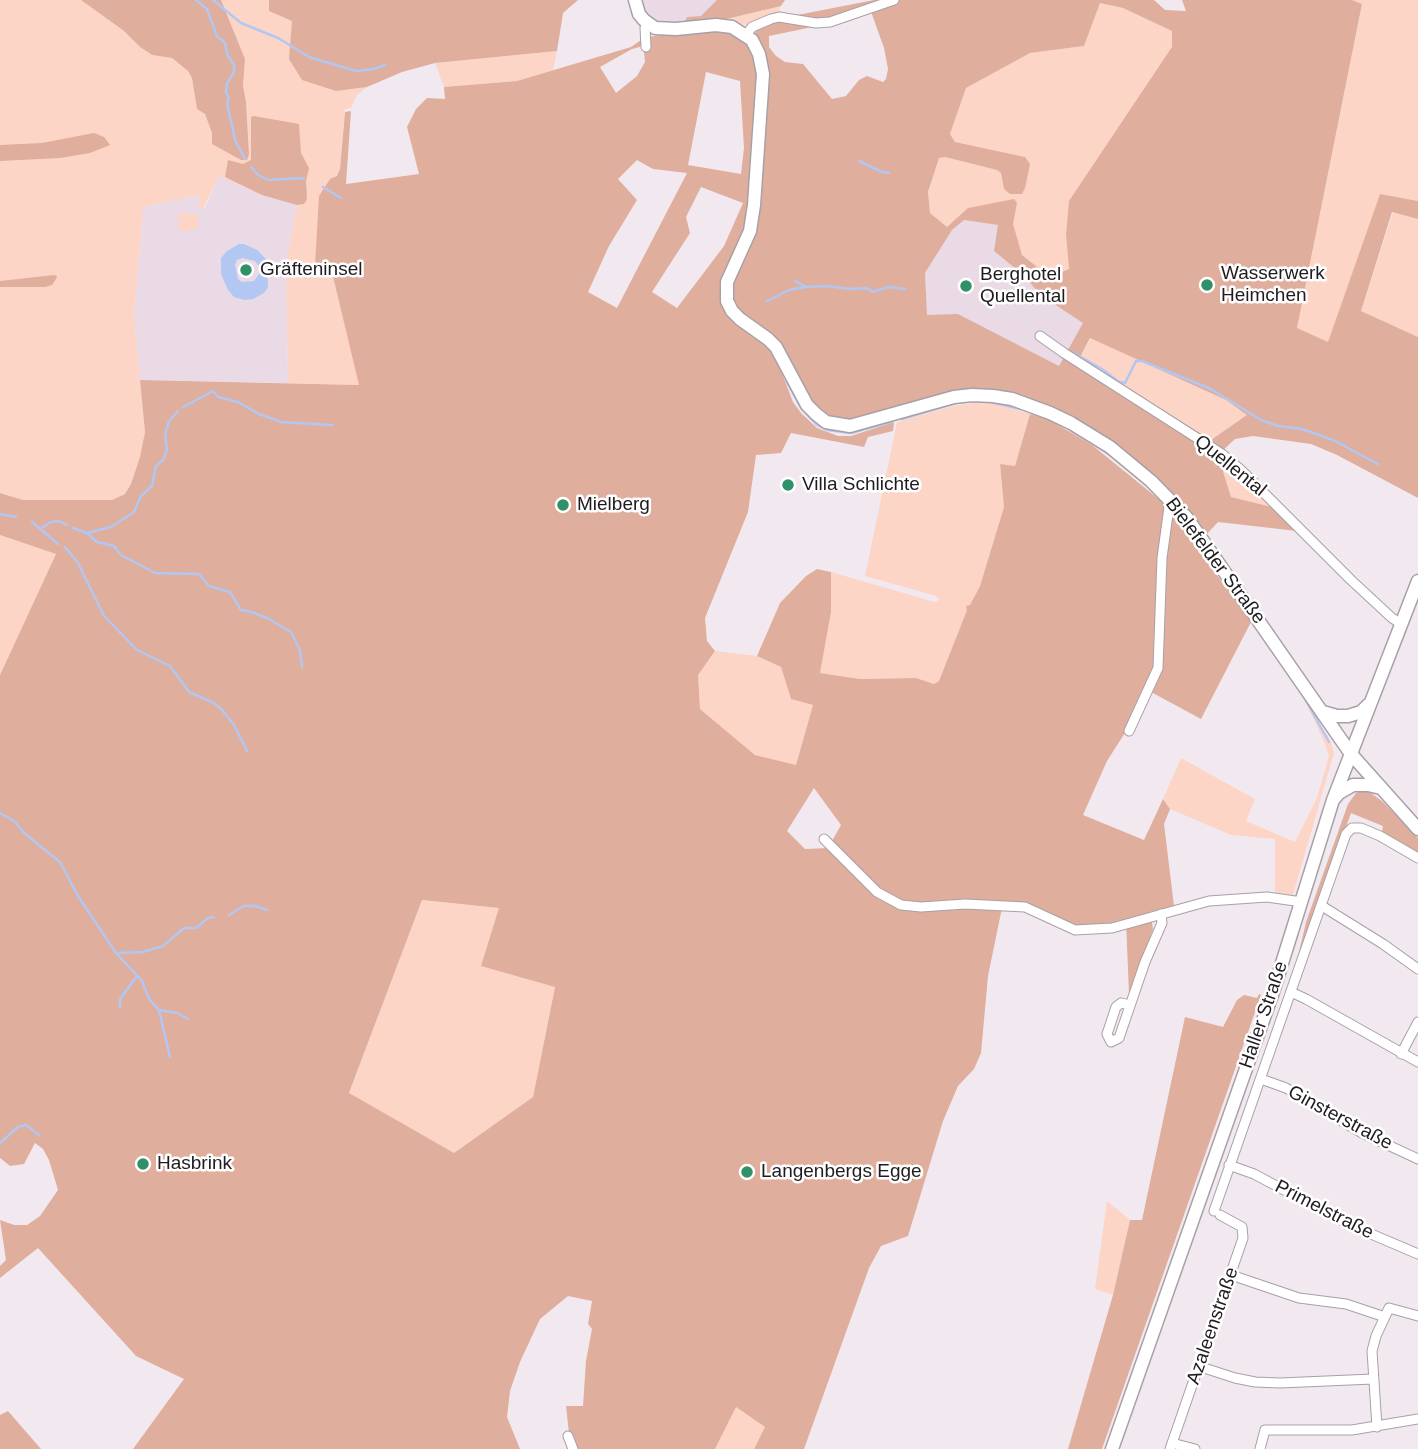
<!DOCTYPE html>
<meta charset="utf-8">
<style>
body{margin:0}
canvas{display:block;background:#f2e9f0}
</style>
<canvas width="1418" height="1449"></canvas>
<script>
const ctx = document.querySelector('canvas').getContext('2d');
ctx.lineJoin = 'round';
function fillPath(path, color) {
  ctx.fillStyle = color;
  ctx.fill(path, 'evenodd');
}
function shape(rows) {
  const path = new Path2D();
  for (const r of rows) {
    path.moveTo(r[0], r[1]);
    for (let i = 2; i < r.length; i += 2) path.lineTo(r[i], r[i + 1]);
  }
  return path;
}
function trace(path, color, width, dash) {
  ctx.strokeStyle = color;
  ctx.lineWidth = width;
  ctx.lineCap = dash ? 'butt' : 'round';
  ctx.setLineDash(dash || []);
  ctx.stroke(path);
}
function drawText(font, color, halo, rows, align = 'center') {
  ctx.font = font + ' Helvetica,sans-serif';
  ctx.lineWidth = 5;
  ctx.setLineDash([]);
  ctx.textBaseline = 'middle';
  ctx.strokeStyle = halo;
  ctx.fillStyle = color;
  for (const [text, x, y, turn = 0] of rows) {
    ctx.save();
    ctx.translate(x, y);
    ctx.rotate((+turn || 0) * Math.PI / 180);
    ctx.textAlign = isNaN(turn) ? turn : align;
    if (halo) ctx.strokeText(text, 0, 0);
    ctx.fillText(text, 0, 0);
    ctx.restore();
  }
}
const built = shape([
 [641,0,717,0,701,16,687,17,684,23,660,23,648,17,644,12],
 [219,176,262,195,297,205,286,263,288,383,140,380,134,315,143,212,141,207,197,196,200,196,198,205,205,208],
 [963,220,999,225,994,251,1021,273,1042,296,1084,323,1059,366,958,314,927,316,925,273,952,230]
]);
const green = shape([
 [0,0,81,0,124,31,140,47,151,55,172,58,188,71,192,78,197,109,205,114,212,133,213,144,241,160,249,154,246,102,243,86,245,59,221,0,297,0,336,91,367,87,357,95,351,108,345,109,340,169,315,265,331,268,360,385,288,383,286,263,297,205,262,195,219,176,203,209,198,207,200,197,197,196,141,207,143,212,134,315,145,432,140,457,131,484,125,494,112,500,23,500,0,493],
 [1352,0,1418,0,1418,201,1380,194,1328,343,1297,328,1362,5],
 [1100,3,1123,8,1172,31,1172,47,1066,235,1069,269,1050,277,1022,255,1012,224,1017,203,968,208,947,228,930,213,928,193,939,158,945,157,997,170,1001,173,1004,189,1025,157,955,142,950,134,966,88,1030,53,1084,46],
 [781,6,779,9,783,13,747,25,718,21],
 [557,51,553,70,517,81,444,87,435,63],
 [179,212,199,215,198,227,189,232,178,229],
 [1393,212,1418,219,1418,337,1361,311],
 [1091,338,1226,400,1248,415,1211,440,1079,359],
 [979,402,999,404,1030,414,1015,466,1000,465,1004,507,980,586,970,605,967,607,967,610,939,681,934,684,916,678,860,679,820,673,831,612,831,572,935,602,939,600,936,596,865,576,897,422,953,406],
 [1218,454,1276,508,1231,497],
 [0,535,56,554,0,675],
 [715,651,757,656,781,667,791,699,813,705,796,765,755,755,700,709,698,675],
 [1303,696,1331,742,1334,753,1293,895,1275,893,1275,839,1231,835,1170,809,1163,799,1181,758,1255,799,1246,821,1295,842,1317,798,1329,756,1325,744],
 [422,900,499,908,555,986,533,1097,454,1153,349,1094],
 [1107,1201,1130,1220,1113,1295,1095,1289],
 [736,1407,765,1427,754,1449,715,1449]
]);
const forest = shape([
 [81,0,221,0,245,59,243,86,246,102,249,154,247,160,241,160,212,144,212,133,205,114,197,109,192,78,188,71,172,58,152,55,140,47,124,31],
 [269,0,578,0,563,13,557,51,435,63,402,72,367,87,336,91,302,80,289,59,292,21,269,11],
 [717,0,785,0,781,6,718,21,684,23,687,17,701,16],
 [874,0,1154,0,1165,10,1186,11,1182,0,1352,0,1362,4,1297,328,1328,342,1380,194,1418,201,1418,219,1392,212,1361,311,1418,337,1418,498,1337,455,1311,444,1253,436,1235,439,1218,455,1231,497,1276,508,1297,531,1218,522,1206,535,1131,459,991,390,848,421,833,418,813,404,784,351,740,313,732,300,731,285,759,204,766,125,768,74,764,48,755,33,758,28,787,17],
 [1100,3,1123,8,1172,31,1172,47,1069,201,1066,235,1069,269,1050,277,1022,255,1013,224,1017,203,1014,199,968,208,947,227,930,213,928,192,939,158,945,157,997,170,1001,173,1004,189,1010,194,1022,194,1025,188,1030,164,1025,157,955,142,950,134,966,88,1030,53,1084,46],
 [870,9,884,48,888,69,886,79,883,82,867,76,859,80,846,96,832,99,803,64,785,62,776,56,769,47,769,36,827,24],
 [964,220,998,225,994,251,1021,273,1042,296,1083,323,1059,366,958,314,927,315,925,273,952,230],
 [1090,338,1226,400,1247,415,1211,440,1079,359],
 [698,30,728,31,748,43,755,55,759,74,746,231,722,291,755,336,768,348,780,368,793,402,801,413,817,428,838,436,851,436,894,422,893,431,868,437,864,447,791,433,781,453,756,455,748,512,705,618,707,641,715,651,698,675,700,709,755,755,796,765,813,705,791,699,781,667,757,656,780,603,806,576,817,569,831,572,831,612,820,673,860,679,916,678,934,684,939,681,967,610,966,606,970,605,980,586,1004,507,1000,464,1015,466,1030,414,1048,419,1092,445,1166,505,1251,622,1201,719,1151,692,1107,761,1083,815,1144,840,1163,799,1170,809,1164,824,1174,906,1150,912,1153,929,1129,994,1126,921,1111,926,1083,927,1063,922,1033,906,1003,903,988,976,981,1053,974,1069,958,1086,943,1121,908,1236,881,1246,869,1268,804,1449,754,1449,765,1427,736,1407,715,1449,575,1449,569,1433,566,1406,583,1406,586,1361,592,1329,588,1324,592,1301,568,1296,540,1319,520,1362,510,1391,507,1417,520,1449,133,1449,184,1379,136,1356,38,1248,0,1278,0,1266,6,1260,0,1220,14,1225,27,1225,40,1216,58,1190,49,1160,43,1149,35,1143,24,1164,10,1166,0,1158,0,675,56,554,0,535,0,493,23,500,112,500,125,494,131,484,140,457,145,432,140,380,359,385,331,268,315,266,319,196,330,179,337,176,340,169,345,112,351,111,346,184,419,174,407,127,416,109,427,98,445,99,444,87,517,81,631,47,641,40,643,46,632,49,600,67,616,93,637,76,645,62,644,52,650,51,648,37],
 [706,72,740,81,744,148,741,174,688,165],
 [637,160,653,169,687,173,617,308,588,292,609,246,637,200,618,179],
 [701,187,743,203,724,246,677,308,652,292,690,233,686,217],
 [814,788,841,825,828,848,805,849,787,831],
 [422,900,499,908,481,966,555,987,533,1097,454,1153,349,1093],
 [254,116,299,124,301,153,309,168,306,181,307,199,304,204,297,205,262,195,225,177,228,160,243,164,251,160,251,117],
 [94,133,104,137,110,145,90,153,60,158,0,161,0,145,42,143],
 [54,275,57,276,56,279,52,285,45,287,0,287,0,281],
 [1362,791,1371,793,1383,802,1418,838,1418,853,1382,832,1383,826,1351,813,1293,978,1306,922,1348,804,1356,793],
 [1259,994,1261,995,1102,1449,1068,1449,1113,1295,1130,1220,1142,1220,1185,1017,1223,1027,1237,1000,1244,995,1257,998],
 [8,1411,41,1449,0,1449,0,1415]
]);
const water = shape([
 [239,244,244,244,257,250,267,260,268,287,264,293,253,299,245,300,234,297,228,290,221,274,221,258,227,251],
 [242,258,255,261,259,266,259,274,254,281,242,282,238,279,235,265,237,260]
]);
const stream = shape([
 [196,0,207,9,217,36,225,43,227,54,234,65,234,72,227,84,226,92,229,98,227,103,235,140,245,159],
 [213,0,241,23,278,38,309,57,356,71,374,69,385,65],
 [859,161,882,172,889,173],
 [251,167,258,175,268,180,304,178],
 [323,187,341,198],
 [795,281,806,287],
 [767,301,789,290,806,287,826,286,851,289,867,288,873,292,888,287,905,289],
 [1072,352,1102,369,1119,382,1125,383,1136,361,1142,361,1211,389,1261,420,1278,426,1302,429,1333,440,1378,464],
 [786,380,801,408,817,425,827,430,851,433,891,422],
 [990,402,1021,409],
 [183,407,213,391,218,397,238,402,259,414,281,422,332,425],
 [902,419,959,402],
 [1102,449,1113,457],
 [0,514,16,517],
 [1180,519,1188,530],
 [32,522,58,544],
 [42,528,51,522,59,521,67,525],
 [73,528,87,533,111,527,134,512,141,496,152,486,156,466,163,460,167,450,165,435,169,421,178,411],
 [87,533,97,542,114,546,121,555,155,573,199,574,209,586,230,592,241,610,252,612,269,619,291,632,300,650,302,667],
 [65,547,78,563,104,616,137,650,170,666,189,692,214,703,223,711,234,725,247,751],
 [1304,697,1329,742],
 [0,813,14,821,24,833,60,862,78,896,116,953,142,981,149,999,159,1010,170,1057],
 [229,915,244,906,255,906,267,910],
 [117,953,143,952,163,946,184,928,196,928,208,918,214,917],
 [120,1008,120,999,137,976],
 [159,1010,177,1013,188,1019],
 [0,1143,18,1127,26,1125,39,1135]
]);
const minor = shape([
 [746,35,752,27,771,19,779,17,816,23,830,22,894,0],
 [646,47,645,28,649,24],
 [1040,336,1064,353,1222,454,1241,470,1351,580,1392,618,1400,623],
 [1129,731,1158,668,1162,558,1169,507,1172,502],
 [824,839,877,892,901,905,921,907,965,904,1025,907,1075,930,1112,928,1209,901,1267,897,1302,902],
 [1322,906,1383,944,1418,969],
 [1291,992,1306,999,1418,1062],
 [1130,1005,1121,1003,1116,1007,1107,1034,1111,1042,1119,1038,1145,962,1162,923,1161,914],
 [1401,1054,1418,1022],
 [1261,1079,1286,1088,1362,1133,1418,1159],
 [1229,1165,1254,1174,1350,1225,1418,1254],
 [1214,1211,1346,834,1352,828,1361,828,1380,836,1418,858],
 [1231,1275,1299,1298,1346,1304,1385,1317],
 [1198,1366,1235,1378,1255,1382,1280,1383,1373,1379],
 [1377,1427,1372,1351,1376,1336,1389,1308,1418,1316],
 [568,1436,573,1449],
 [1172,1443,1195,1449],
 [1170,1449,1243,1238,1242,1227,1220,1215],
 [1260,1449,1265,1430,1352,1430,1418,1419]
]);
const secondary = shape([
 [635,0,639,14,644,20,655,28,676,29,716,25,732,27,752,40,759,54,763,74,754,205,750,231,727,282,727,301,732,311,740,319,768,339,776,347,807,405,816,414,826,422,850,426,954,397,972,395,993,396,1012,399,1050,413,1071,423,1110,447,1151,481,1187,518,1351,754,1418,829],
 [1323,712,1337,716,1348,716,1361,712,1368,705],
 [1334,799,1339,793,1353,785,1368,785,1381,788],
 [1112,1449,1273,992,1333,800,1418,581]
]);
const markers = [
 [246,270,7,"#329068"],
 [1207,285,7,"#329068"],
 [966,286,7,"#329068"],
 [788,485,7,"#329068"],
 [563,505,7,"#329068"],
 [143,1164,7,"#329068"],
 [747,1172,7,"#329068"]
];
const poiNames = [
 ["Gräfteninsel",260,270],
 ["Wasserwerk",1221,274],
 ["Heimchen",1221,296],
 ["Berghotel",980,275],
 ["Quellental",980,297],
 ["Villa Schlichte",802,485],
 ["Mielberg",577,505],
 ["Hasbrink",157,1164],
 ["Langenbergs Egge",761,1172]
];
const streetNames = [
 ["Quellental",1230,466,39],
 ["Bielefelder Straße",1215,561,53],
 ["Haller Straße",1264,1015,-71],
 ["Ginsterstraße",1340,1118,28],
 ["Primelstraße",1324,1210,27],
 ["Azaleenstraße",1213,1326,-71]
];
fillPath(built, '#e9dae6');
fillPath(green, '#fcd5c7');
fillPath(forest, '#e0ae9d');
fillPath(water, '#b2c7f1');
trace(stream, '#b2c7f1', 2.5);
trace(minor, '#a8a0a7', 11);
trace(secondary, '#a8a0a7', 15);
trace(minor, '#fff', 9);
trace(secondary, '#fff', 12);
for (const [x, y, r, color] of markers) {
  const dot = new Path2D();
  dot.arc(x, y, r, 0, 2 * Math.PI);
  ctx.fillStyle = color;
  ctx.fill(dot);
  trace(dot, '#fff', 2.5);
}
drawText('19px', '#1f1c1f', '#fff', poiNames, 'left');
drawText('19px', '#1f1c1f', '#fff', streetNames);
</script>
